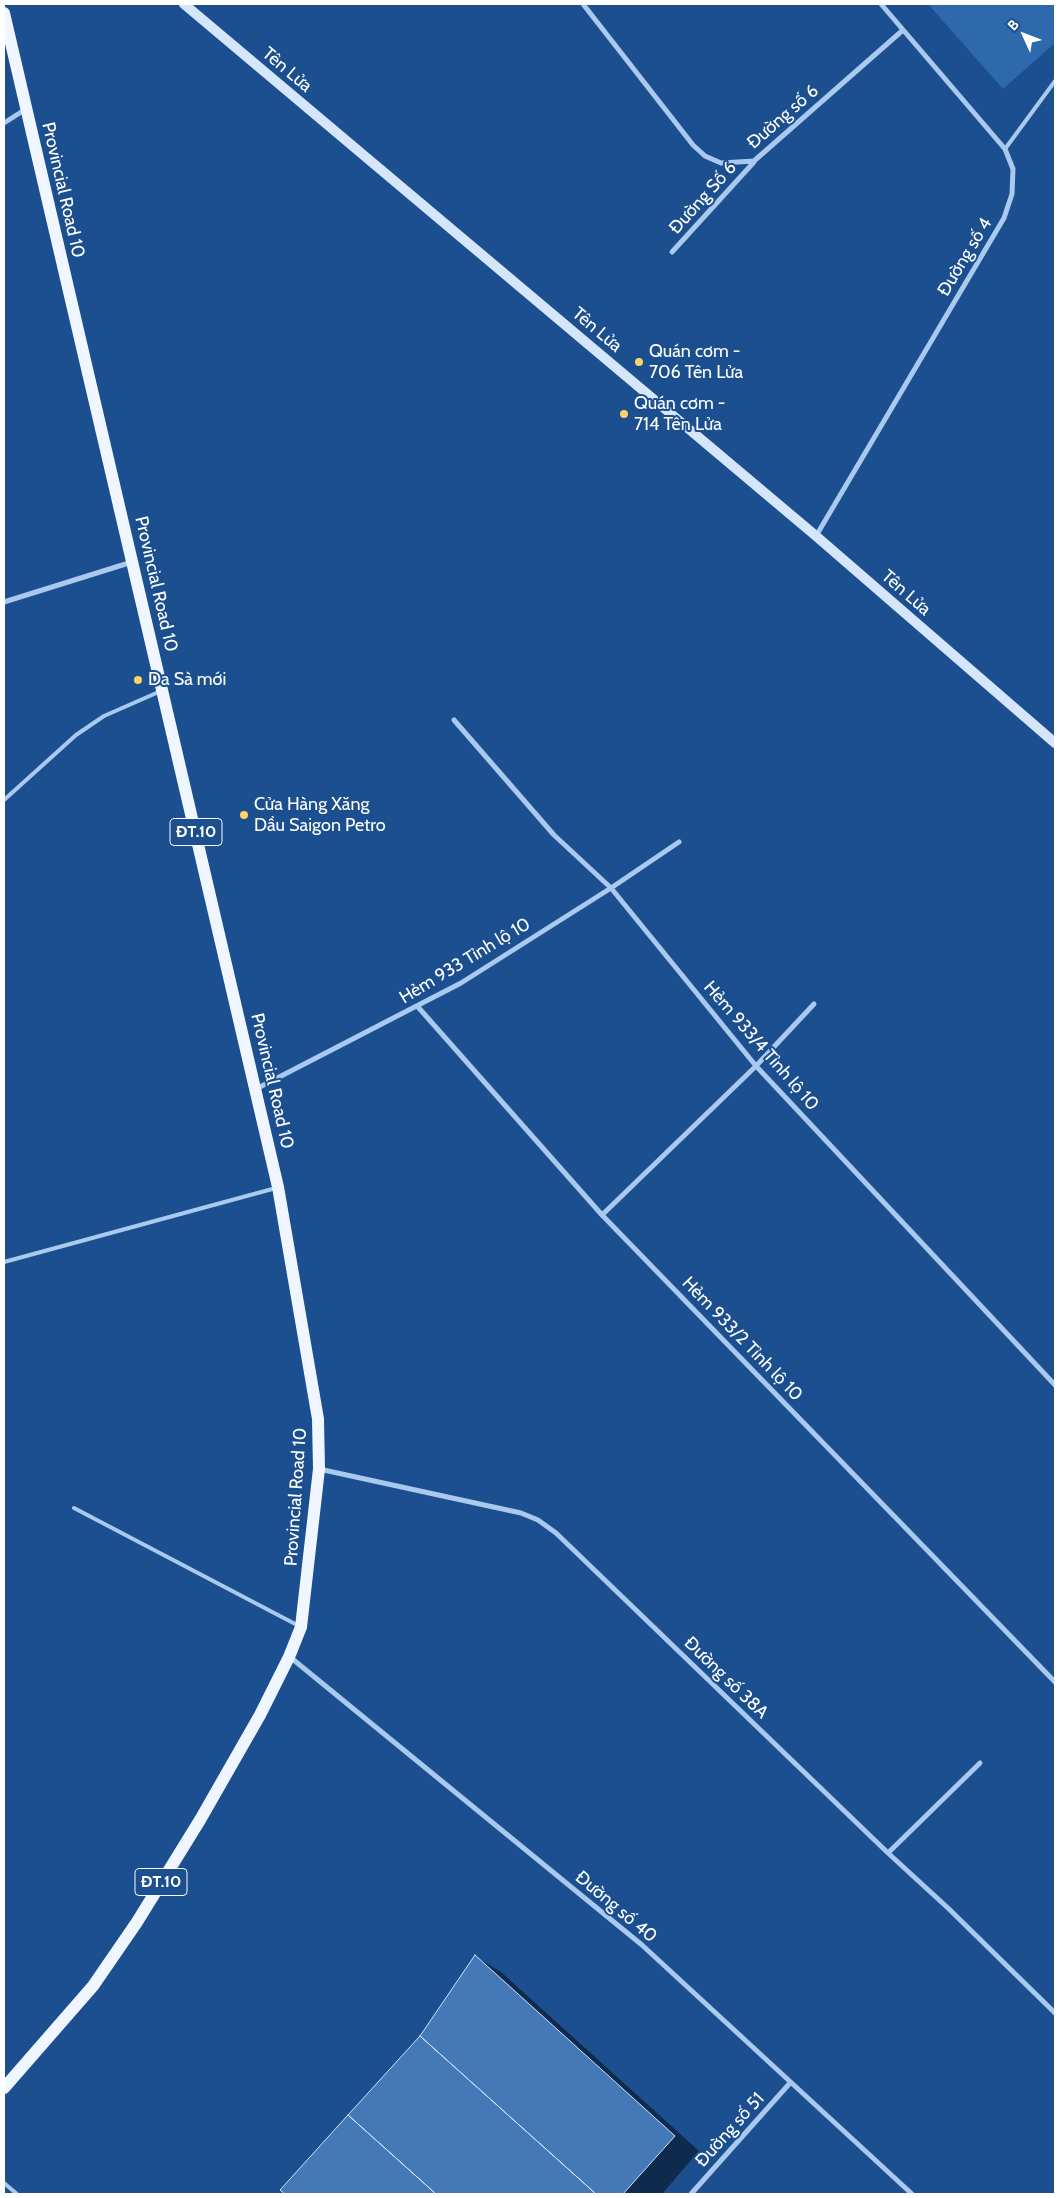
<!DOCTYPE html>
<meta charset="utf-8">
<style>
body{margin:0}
#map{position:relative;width:1059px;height:2198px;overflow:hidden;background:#1b4f8f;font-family:Cabin,sans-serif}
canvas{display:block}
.frame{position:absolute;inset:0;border:5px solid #fff;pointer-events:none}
.north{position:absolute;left:999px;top:10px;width:50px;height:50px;-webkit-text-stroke:4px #1b4f8f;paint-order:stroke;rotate:313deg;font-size:14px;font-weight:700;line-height:20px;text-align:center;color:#fff}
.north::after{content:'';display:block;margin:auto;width:18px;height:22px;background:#fff;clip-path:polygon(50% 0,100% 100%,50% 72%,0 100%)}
</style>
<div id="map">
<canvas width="1059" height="2198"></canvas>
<div class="frame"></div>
<div class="north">B</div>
</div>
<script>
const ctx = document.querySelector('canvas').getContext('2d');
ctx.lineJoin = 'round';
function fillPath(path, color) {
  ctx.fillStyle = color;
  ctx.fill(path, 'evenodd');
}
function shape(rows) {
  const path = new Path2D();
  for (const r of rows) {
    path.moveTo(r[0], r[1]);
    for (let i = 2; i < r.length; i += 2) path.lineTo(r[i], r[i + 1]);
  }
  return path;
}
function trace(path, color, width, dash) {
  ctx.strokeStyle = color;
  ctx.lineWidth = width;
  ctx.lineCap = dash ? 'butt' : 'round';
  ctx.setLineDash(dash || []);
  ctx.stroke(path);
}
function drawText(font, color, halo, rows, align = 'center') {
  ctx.font = font + ' Cabin,sans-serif';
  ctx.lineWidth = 4;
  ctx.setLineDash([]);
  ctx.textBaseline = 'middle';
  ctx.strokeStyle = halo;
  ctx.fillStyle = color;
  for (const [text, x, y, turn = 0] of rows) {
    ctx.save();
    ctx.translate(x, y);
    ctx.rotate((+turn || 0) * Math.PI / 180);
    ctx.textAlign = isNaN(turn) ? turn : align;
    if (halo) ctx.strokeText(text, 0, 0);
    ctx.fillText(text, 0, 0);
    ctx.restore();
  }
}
const green = shape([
 [928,4,1055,4,1055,43,1003,89]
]);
const shadow = shape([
 [476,1957,501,1972,699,2151,662,2194,287,2194,282,2190,421,2036]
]);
const building = shape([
 [475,1955,675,2136,623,2194,596,2194,420,2036,475,1955],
 [420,2036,596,2194,436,2194,348,2115,420,2036],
 [348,2115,436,2194,285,2194,280,2190,348,2115]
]);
const lane = shape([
 [1005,149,1055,81],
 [4,800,76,735,104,716,161,691],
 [4,1262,276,1188],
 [74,1508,299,1626],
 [4,2183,17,2194]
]);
const street = shape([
 [583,4,693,145,705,156,721,163,754,161,903,30],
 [4,123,26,109],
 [672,252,754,162],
 [816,536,1004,218,1012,194,1013,169,1005,149,881,4],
 [4,602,132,562],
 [454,720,554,835,611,888,756,1066,1055,1385],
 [418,1007,602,1215,1055,1682],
 [256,1089,461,983,611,888,679,842],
 [602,1215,756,1066,814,1004],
 [319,1469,521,1513,538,1520,556,1533,888,1853,949,1909,1055,2013],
 [290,1657,642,1945,912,2194],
 [888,1853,980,1763],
 [691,2194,790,2083]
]);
const secondary = shape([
 [184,4,816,536,1055,743]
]);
const primary = shape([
 [4,13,278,1187,318,1419,319,1469,301,1627,289,1657,260,1715,200,1820,137,1922,93,1986,4,2088]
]);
const markers = [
 [639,362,5,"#ffd166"],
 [624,414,5,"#ffd166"],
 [138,680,5,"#ffd166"],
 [244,815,5,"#ffd166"]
];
const shields = [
 [196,832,52],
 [161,1882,52]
];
const shieldNames = [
 ["ĐT.10",196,832],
 ["ĐT.10",161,1882]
];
const streetNames = [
 ["Tên Lửa",287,70,40],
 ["Đường số 6",783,117,-41],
 ["Provincial Road 10",63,190,77],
 ["Đường Số 6",703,198,-48],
 ["Đường số 4",965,257,-59],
 ["Tên Lửa",597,330,40],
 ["Provincial Road 10",156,584,77],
 ["Tên Lửa",906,593,41],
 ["Hẻm 933 Tỉnh lộ 10",465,961,-31],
 ["Hẻm 933/4 Tỉnh lộ 10",761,1046,49],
 ["Provincial Road 10",272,1081,77],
 ["Hẻm 933/2 Tỉnh lộ 10",742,1339,46],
 ["Provincial Road 10",296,1497,-86],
 ["Đường số 38A",726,1678,44],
 ["Đường số 40",616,1907,40],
 ["Đường số 51",730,2130,-48]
];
const poiNames = [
 ["Quán cơm -",649,352],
 ["706 Tên Lửa",649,373],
 ["Quán cơm -",634,404],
 ["714 Tên Lửa",634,425],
 ["Da Sà mới",148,680],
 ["Cửa Hàng Xăng",254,805],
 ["Dầu Saigon Petro",254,826]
];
fillPath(green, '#2e69ad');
fillPath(shadow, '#0007');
fillPath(building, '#4478b7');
trace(building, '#cfe3fa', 1);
trace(lane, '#a9c9ee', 4);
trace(street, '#a9c9ee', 5);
trace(secondary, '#d6e6fa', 10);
trace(primary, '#f0f6ff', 12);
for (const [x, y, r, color] of markers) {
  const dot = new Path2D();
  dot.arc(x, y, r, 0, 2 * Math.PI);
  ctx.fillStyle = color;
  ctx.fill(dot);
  trace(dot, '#1b4f8f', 2);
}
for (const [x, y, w] of shields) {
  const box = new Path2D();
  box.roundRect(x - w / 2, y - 13.5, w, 27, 4);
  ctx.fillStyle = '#1b4f8f';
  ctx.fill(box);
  trace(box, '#fff', 1);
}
drawText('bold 16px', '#fff', null, shieldNames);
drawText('18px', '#fff', '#1b4f8f', streetNames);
drawText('18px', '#fff', '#1b4f8f', poiNames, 'left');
</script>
